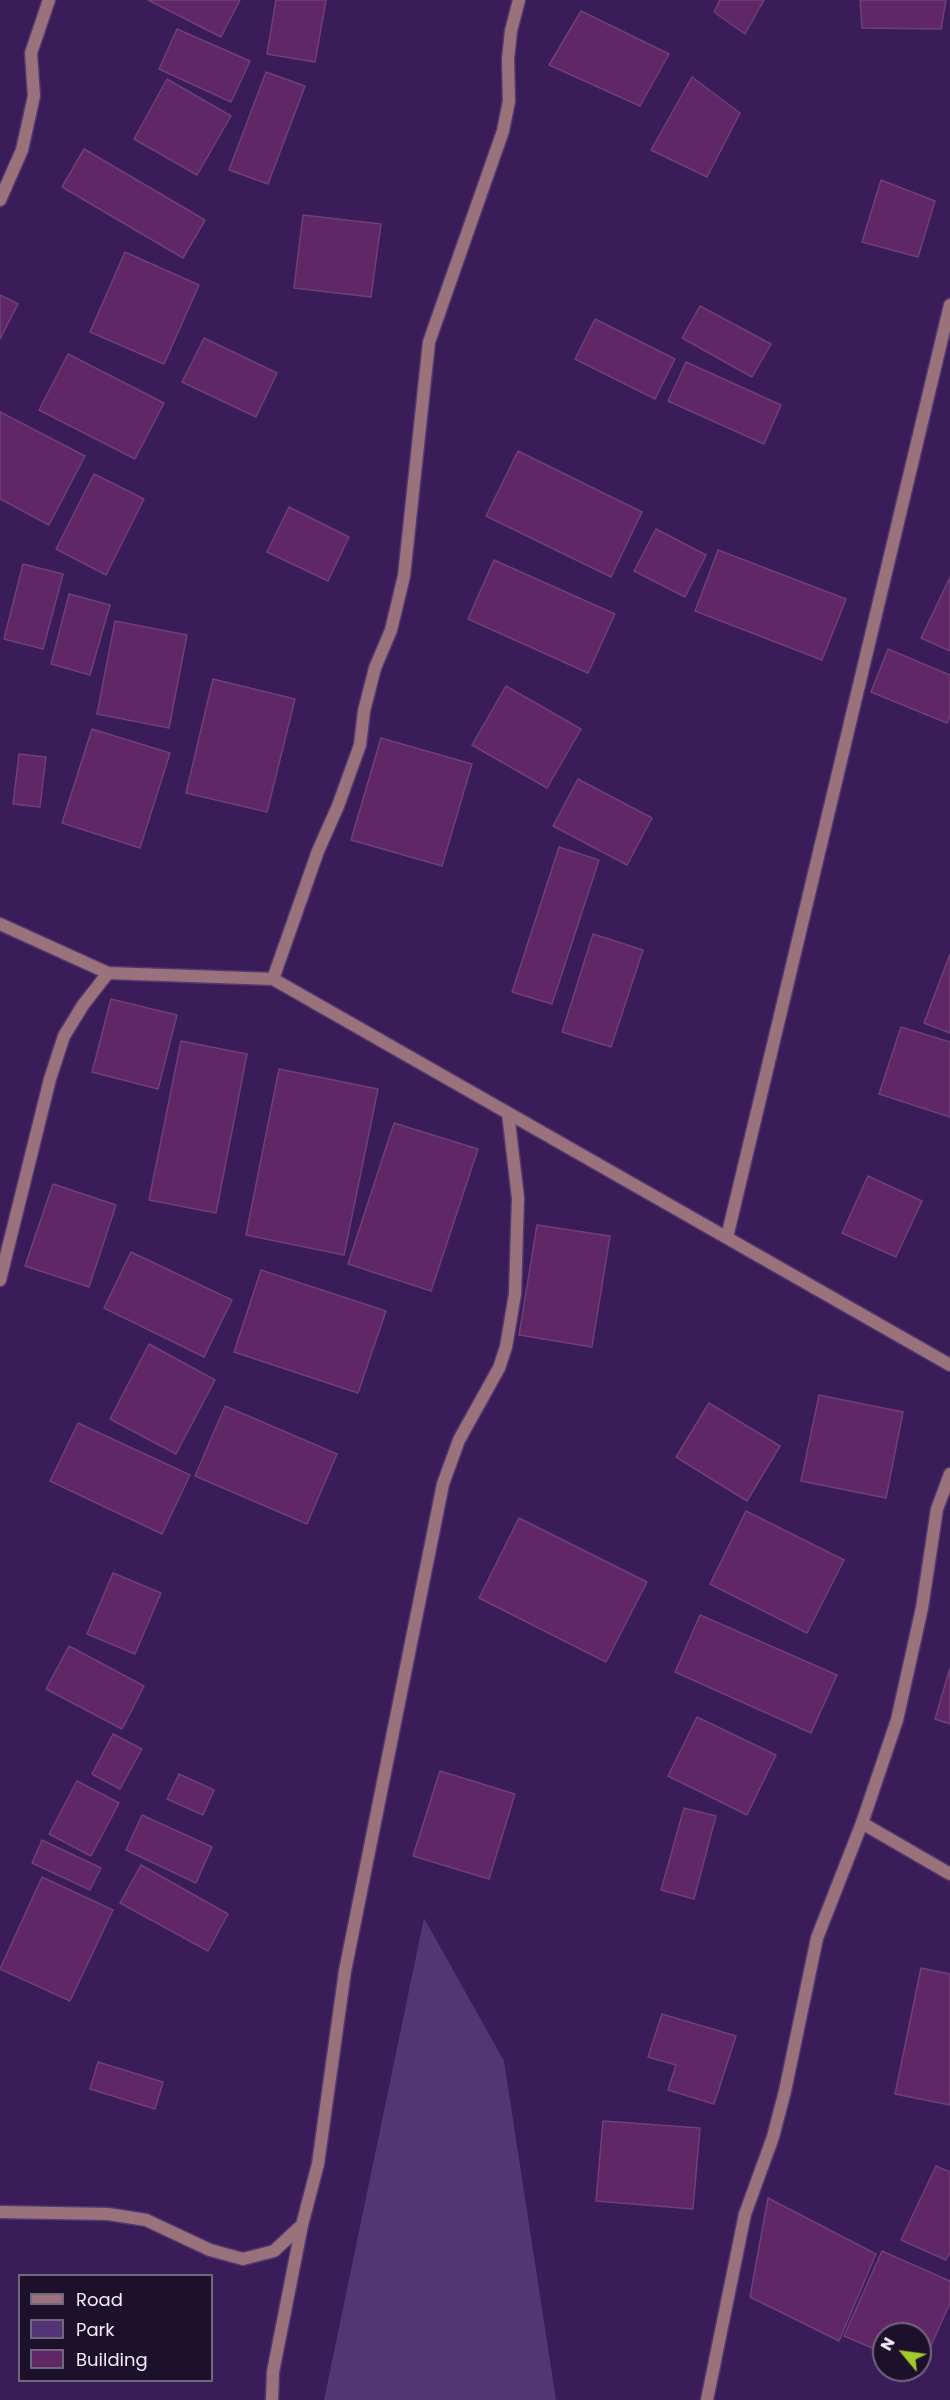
<!DOCTYPE html>
<style>
body{margin:0}
#map{position:relative;width:950px;height:2400px;overflow:hidden;background:#3a1c59;font-family:Poppins,sans-serif}
canvas{display:block}
.legend{position:absolute;left:18px;top:2274px;width:195px;height:108px;box-sizing:border-box;background:#1c102a;border:2px solid #72687e;margin:0;padding:8px 10px;list-style:none;font-size:18px;color:#f3edfc}
.legend li{display:flex;align-items:center;gap:12px;height:30px}
.legend b{width:30px;border:2px solid #72687e}
.north{position:absolute;left:872px;top:2322px;width:60px;height:60px;box-sizing:border-box;background:#1c102a;border:2px solid #72687e;border-radius:50%;rotate:299deg;font-size:16px;font-weight:700;line-height:24px;text-align:center;color:#f3edfc}
.north::after{content:'';display:block;margin:auto;width:21px;height:27px;background:#a1c92a;clip-path:polygon(50% 0,100% 100%,50% 72%,0 100%)}
</style>
<div id="map">
<canvas width="950" height="2400"></canvas>
<ul class="legend">
<li><b style="height:8px;background:#9a727b"></b>Road</li>
<li><b style="height:16px;background:#533475"></b>Park</li>
<li><b style="height:16px;background:#5f2765"></b>Building</li>
</ul>
<div class="north">N</div>
</div>
<script>
const ctx = document.querySelector('canvas').getContext('2d');
ctx.lineJoin = 'round';
function fillPath(path, color) {
  ctx.fillStyle = color;
  ctx.fill(path, 'evenodd');
}
function shape(rows) {
  const path = new Path2D();
  for (const r of rows) {
    path.moveTo(r[0], r[1]);
    for (let i = 2; i < r.length; i += 2) path.lineTo(r[i], r[i + 1]);
  }
  return path;
}
function trace(path, color, width, dash) {
  ctx.strokeStyle = color;
  ctx.lineWidth = width;
  ctx.lineCap = dash ? 'butt' : 'round';
  ctx.setLineDash(dash || []);
  ctx.stroke(path);
}
const green = shape([
 [424,1918,504,2061,556,2400,324,2400]
]);
const building = shape([
 [148,0,240,0,221,37,148,0],
 [276,0,326,0,315,62,267,54,276,0],
 [720,0,764,0,745,34,714,12,720,0],
 [860,0,946,0,941,29,862,28,860,0],
 [581,11,669,54,640,106,549,65,581,11],
 [177,29,250,61,231,102,159,69,177,29],
 [266,72,305,86,268,184,229,170,266,72],
 [692,77,740,113,707,177,651,150,692,77],
 [167,79,231,116,197,175,134,139,167,79],
 [84,149,205,220,183,258,62,187,84,149],
 [881,180,935,201,918,257,862,242,881,180],
 [303,215,381,224,371,297,294,288,303,215],
 [125,252,199,285,164,364,90,332,125,252],
 [0,295,18,304,0,339,0,295],
 [700,306,771,344,752,377,682,338,700,306],
 [595,319,675,359,655,399,575,359,595,319],
 [204,338,277,373,256,417,182,382,204,338],
 [68,354,164,403,135,459,39,410,68,354],
 [686,362,781,405,764,444,668,401,686,362],
 [0,412,85,456,49,525,0,499,0,412],
 [518,451,642,512,611,577,486,516,518,451],
 [94,474,144,499,106,575,56,549,94,474],
 [289,507,349,537,328,581,267,552,289,507],
 [656,529,706,555,685,597,634,571,656,529],
 [718,550,846,599,822,660,695,611,718,550],
 [494,560,615,614,588,673,468,619,494,560],
 [23,564,63,574,43,649,4,639,23,564],
 [950,577,950,651,921,638,950,577],
 [69,594,110,605,90,675,51,664,69,594],
 [115,621,187,635,169,728,97,714,115,621],
 [888,649,950,675,950,715,947,723,871,692,888,649],
 [213,679,295,699,267,812,186,793,213,679],
 [506,686,581,729,547,788,472,745,506,686],
 [92,729,170,753,140,848,62,823,92,729],
 [381,738,472,764,442,866,351,840,381,738],
 [19,754,46,757,40,807,13,804,19,754],
 [578,779,652,818,627,865,553,826,578,779],
 [559,847,599,860,552,1004,512,992,559,847],
 [593,934,643,950,611,1047,562,1032,593,934],
 [950,954,950,1033,924,1023,950,954],
 [111,999,177,1015,158,1089,92,1072,111,999],
 [901,1027,950,1042,950,1117,879,1094,901,1027],
 [181,1041,247,1054,216,1213,149,1200,181,1041],
 [279,1069,378,1089,344,1255,246,1235,279,1069],
 [394,1123,478,1149,431,1291,348,1264,394,1123],
 [868,1176,922,1201,896,1257,842,1233,868,1176],
 [53,1184,116,1205,89,1287,25,1266,53,1184],
 [537,1225,610,1236,592,1347,519,1335,537,1225],
 [131,1252,232,1300,204,1357,104,1308,131,1252],
 [261,1270,386,1311,358,1393,234,1352,261,1270],
 [149,1344,215,1380,176,1454,110,1419,149,1344],
 [819,1395,903,1412,886,1498,801,1481,819,1395],
 [709,1403,780,1446,747,1501,676,1457,709,1403],
 [225,1406,337,1454,307,1524,195,1476,225,1406],
 [78,1423,190,1475,162,1534,50,1481,78,1423],
 [746,1511,844,1560,807,1633,710,1584,746,1511],
 [519,1518,647,1582,606,1662,479,1598,519,1518],
 [113,1573,161,1593,135,1654,87,1634,113,1573],
 [700,1615,837,1675,811,1733,675,1672,700,1615],
 [69,1646,144,1686,122,1729,46,1689,69,1646],
 [950,1668,950,1724,935,1719,950,1668],
 [697,1717,776,1755,747,1815,668,1776,697,1717],
 [113,1734,142,1749,120,1789,92,1774,113,1734],
 [440,1771,515,1794,489,1879,413,1856,440,1771],
 [179,1774,214,1790,203,1815,167,1799,179,1774],
 [77,1781,119,1803,91,1856,49,1834,77,1781],
 [684,1808,716,1816,694,1899,661,1890,684,1808],
 [142,1815,212,1847,196,1883,126,1850,142,1815],
 [42,1840,101,1868,90,1890,32,1863,42,1840],
 [141,1865,228,1914,208,1951,120,1903,141,1865],
 [42,1877,113,1910,70,2001,0,1969,42,1877],
 [921,1968,950,1974,950,2105,895,2094,921,1968],
 [662,2014,736,2036,714,2104,668,2090,676,2065,648,2057,662,2014],
 [98,2062,163,2082,155,2109,90,2089,98,2062],
 [603,2121,700,2128,693,2209,596,2201,603,2121],
 [936,2166,950,2172,950,2252,946,2260,901,2240,936,2166],
 [768,2198,876,2254,839,2341,750,2297,768,2198],
 [882,2251,950,2281,950,2303,920,2370,920,2334,884,2334,884,2353,844,2336,882,2251]
]);
const street = shape([
 [0,200,22,150,34,96,31,53,49,0],
 [0,924,108,973,273,979,950,1365],
 [273,979,318,851,338,806,360,745,364,711,375,668,391,630,404,576,429,342,503,131,509,101,508,59,511,31,519,0],
 [727,1237,950,305],
 [0,1280,50,1079,64,1036,83,1005,108,973],
 [862,1823,950,1874],
 [0,2212,108,2214,146,2220,210,2250,243,2259,274,2251,302,2225,318,2164,345,1971,443,1484,459,1440,499,1368,506,1347,515,1294,518,1198,508,1113],
 [272,2400,273,2372,302,2225],
 [707,2400,745,2214,773,2137,785,2091,817,1938,862,1823,897,1720,922,1608,937,1509,950,1474]
]);
fillPath(green, '#533475');
fillPath(building, '#5f2765');
trace(building, '#713f77', 1.5);
trace(street, '#543970', 15);
trace(street, '#9a727b', 12);
</script>
